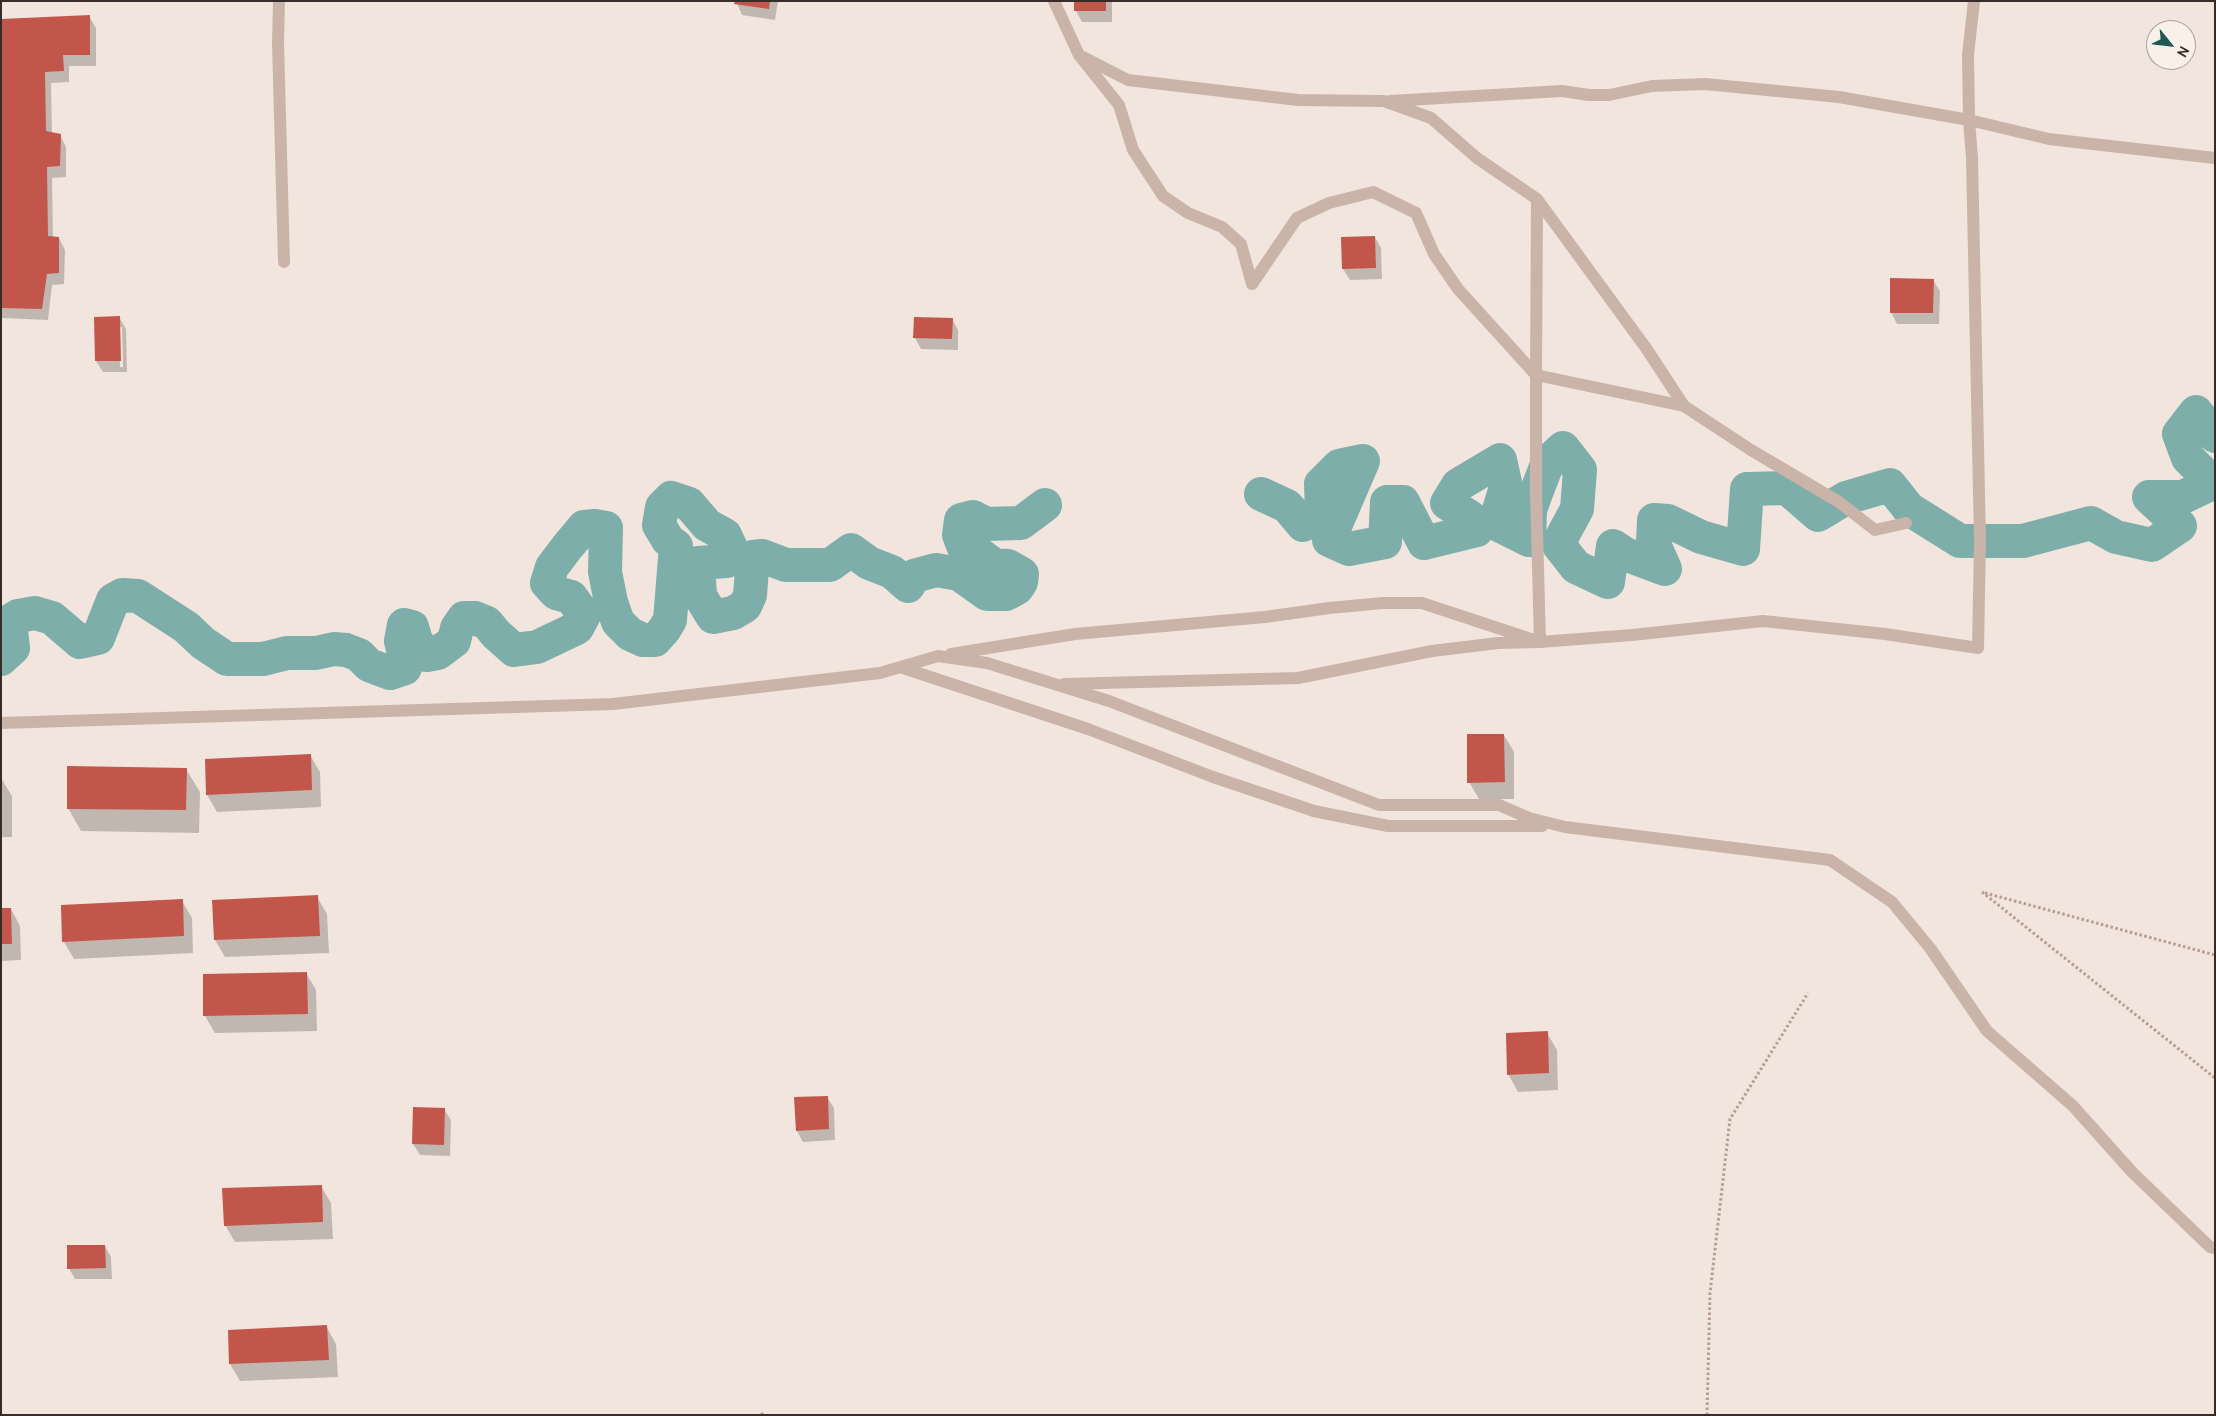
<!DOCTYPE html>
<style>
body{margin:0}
#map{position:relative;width:2216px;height:1416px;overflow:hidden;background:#f2e5de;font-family:Cabin,sans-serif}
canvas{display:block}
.frame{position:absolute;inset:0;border:2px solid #372c29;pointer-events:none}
.north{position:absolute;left:2146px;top:20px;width:50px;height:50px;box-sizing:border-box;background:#f9f0ea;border:1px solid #aba29d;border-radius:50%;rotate:119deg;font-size:14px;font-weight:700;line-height:20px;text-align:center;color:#372c29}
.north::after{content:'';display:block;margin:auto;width:18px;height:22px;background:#205853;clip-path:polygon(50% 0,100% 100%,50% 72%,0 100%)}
</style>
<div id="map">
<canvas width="2216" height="1416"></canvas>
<div class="frame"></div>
<div class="north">N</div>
</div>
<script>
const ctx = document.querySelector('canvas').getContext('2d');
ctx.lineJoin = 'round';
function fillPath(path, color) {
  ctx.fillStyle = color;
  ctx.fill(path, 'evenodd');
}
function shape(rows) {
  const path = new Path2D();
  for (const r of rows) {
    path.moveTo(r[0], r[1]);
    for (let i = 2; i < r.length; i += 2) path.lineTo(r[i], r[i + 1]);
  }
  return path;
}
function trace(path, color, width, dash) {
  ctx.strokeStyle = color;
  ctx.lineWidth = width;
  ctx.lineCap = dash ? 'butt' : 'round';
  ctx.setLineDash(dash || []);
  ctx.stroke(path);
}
const shadow = shape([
 [736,1,778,1,775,20,742,15],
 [1075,1,1112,1,1112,22,1082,22,1076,11],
 [89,16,96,28,96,66,69,66,69,82,51,83,52,133,60,135,66,147,66,177,52,178,53,238,59,238,65,250,64,284,52,285,48,320,1,318,1,20],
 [1375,237,1381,248,1382,279,1350,280,1343,269],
 [1933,280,1940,291,1939,324,1897,324,1891,312],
 [119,317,126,329,127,372,103,372,96,361],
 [119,327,122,327,123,367,120,367],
 [952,319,958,330,958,350,921,349,915,338],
 [1504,735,1514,752,1514,799,1479,799,1469,782],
 [310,755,320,772,321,807,217,812,207,795,206,760],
 [186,769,200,792,199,833,81,831,68,808],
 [1,778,12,796,12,837,1,837],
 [317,897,327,914,329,953,225,957,215,940],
 [182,901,192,918,193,953,74,959,64,942],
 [1,909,11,909,20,926,21,960,1,961],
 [306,973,316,990,317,1031,215,1033,205,1016,204,975],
 [1547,1033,1557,1050,1558,1090,1518,1092,1508,1074],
 [827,1097,834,1108,835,1140,803,1142,797,1131],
 [444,1109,451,1120,450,1156,420,1155,413,1144],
 [321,1186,331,1203,333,1239,235,1242,225,1225],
 [105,1246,111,1257,112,1279,75,1279,69,1268],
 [326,1326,336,1344,338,1377,240,1381,230,1364]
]);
const river = shape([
 [1261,494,1287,506,1303,525,1322,515,1321,484,1339,466,1363,461,1329,540,1349,549,1385,542,1387,502,1403,502,1424,543,1477,530,1470,517,1447,503,1458,485,1500,460,1506,487,1495,523,1529,540,1530,510,1536,493,1548,462,1563,448,1580,470,1577,509,1558,544,1576,567,1608,582,1613,546,1625,554,1665,569,1653,542,1654,520,1668,521,1701,537,1743,549,1747,489,1787,488,1818,515,1846,498,1890,485,1909,509,1960,541,2023,541,2091,523,2116,537,2152,545,2180,526,2149,497,2183,497,2213,483,2188,458,2179,434,2196,412,2215,436],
 [1,659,13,648,10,621,18,616,35,613,52,618,80,642,98,638,113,600,122,595,138,596,186,627,203,643,227,659,263,659,287,653,316,653,334,649,346,650,359,655,369,665,390,673,405,668,405,658,401,641,404,625,412,627,416,641,427,655,438,653,454,641,457,628,464,618,475,618,487,623,496,634,514,650,537,647,577,628,584,615,571,597,556,593,547,583,552,567,568,546,584,527,595,526,606,528,605,572,611,602,618,622,630,634,643,640,655,640,664,630,670,620,676,546,668,540,659,525,662,507,671,498,689,504,707,525,725,535,731,548,727,561,698,563,700,596,713,617,733,613,745,606,750,595,753,557,762,556,786,565,830,565,851,550,869,563,892,572,908,586,914,576,936,570,959,574,987,594,1006,594,1017,588,1021,582,1022,574,1008,566,994,565,979,554,964,548,959,535,961,520,973,517,986,524,1021,523,1045,505]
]);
const building = shape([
 [735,1,770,1,769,9,734,4],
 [1074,1,1106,1,1106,11,1074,11],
 [90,15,90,55,63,55,64,71,45,72,46,131,61,134,60,166,47,167,48,236,59,237,59,273,47,274,42,309,1,308,1,19],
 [1375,236,1376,268,1342,269,1341,237],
 [1890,278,1934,279,1933,313,1890,313],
 [120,316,121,361,95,361,94,317],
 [914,317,953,318,952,339,913,338],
 [1467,734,1504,734,1505,782,1467,783],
 [311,754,312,790,206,795,205,759],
 [67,766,187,768,186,810,67,809],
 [318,895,320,936,214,940,212,900],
 [183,899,184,936,62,942,61,905],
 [1,908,11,908,12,944,1,944],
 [307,972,308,1014,203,1016,203,974],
 [1548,1031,1549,1073,1507,1075,1506,1033],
 [828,1096,829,1129,796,1131,794,1097],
 [413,1107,445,1108,444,1145,412,1144],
 [322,1185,323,1222,224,1226,222,1188],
 [67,1245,105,1245,106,1268,67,1269],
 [327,1325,329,1360,229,1364,228,1330]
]);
const path = shape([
 [1982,892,2215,1078],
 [1985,893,2215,955],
 [761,1413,763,1415],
 [1707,1415,1710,1293,1730,1119,1808,993]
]);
const minor = shape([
 [279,1,278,43,284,262],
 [1054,1,1079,55,1128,80,1298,100,1384,101,1431,118,1477,158,1537,199,1646,348,1684,406,1751,450,1839,502,1875,530,1906,523],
 [1390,101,1562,91,1589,95,1609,95,1652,86,1705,84,1839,97,1969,120,2049,139,2215,158],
 [1537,199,1536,375,1684,406],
 [951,654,1075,634,1265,617,1329,608,1383,603,1422,603,1540,642,1536,493,1536,375,1458,289,1434,254,1416,213,1373,192,1329,203,1297,218,1252,284,1241,244,1222,227,1188,213,1163,196,1133,150,1119,105,1079,55],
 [900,667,1088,729,1213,777,1314,811,1388,826,1542,826],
 [1064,684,1298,678,1432,651,1498,643,1540,642,1632,635,1763,621,1885,634,1978,648,1980,541,1972,158,1969,120,1968,55,1974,1],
 [1,723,613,704,880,673,938,656,987,663,1109,701,1379,805,1499,805,1529,818,1565,827,1830,860,1892,902,1930,948,1987,1031,2073,1106,2132,1172,2210,1247,2215,1248]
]);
fillPath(shadow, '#0003');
trace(river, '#7daea9', 34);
fillPath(building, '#c2564b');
trace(path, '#b69d94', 3, [2.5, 2.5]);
trace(minor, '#cab4aa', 12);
</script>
